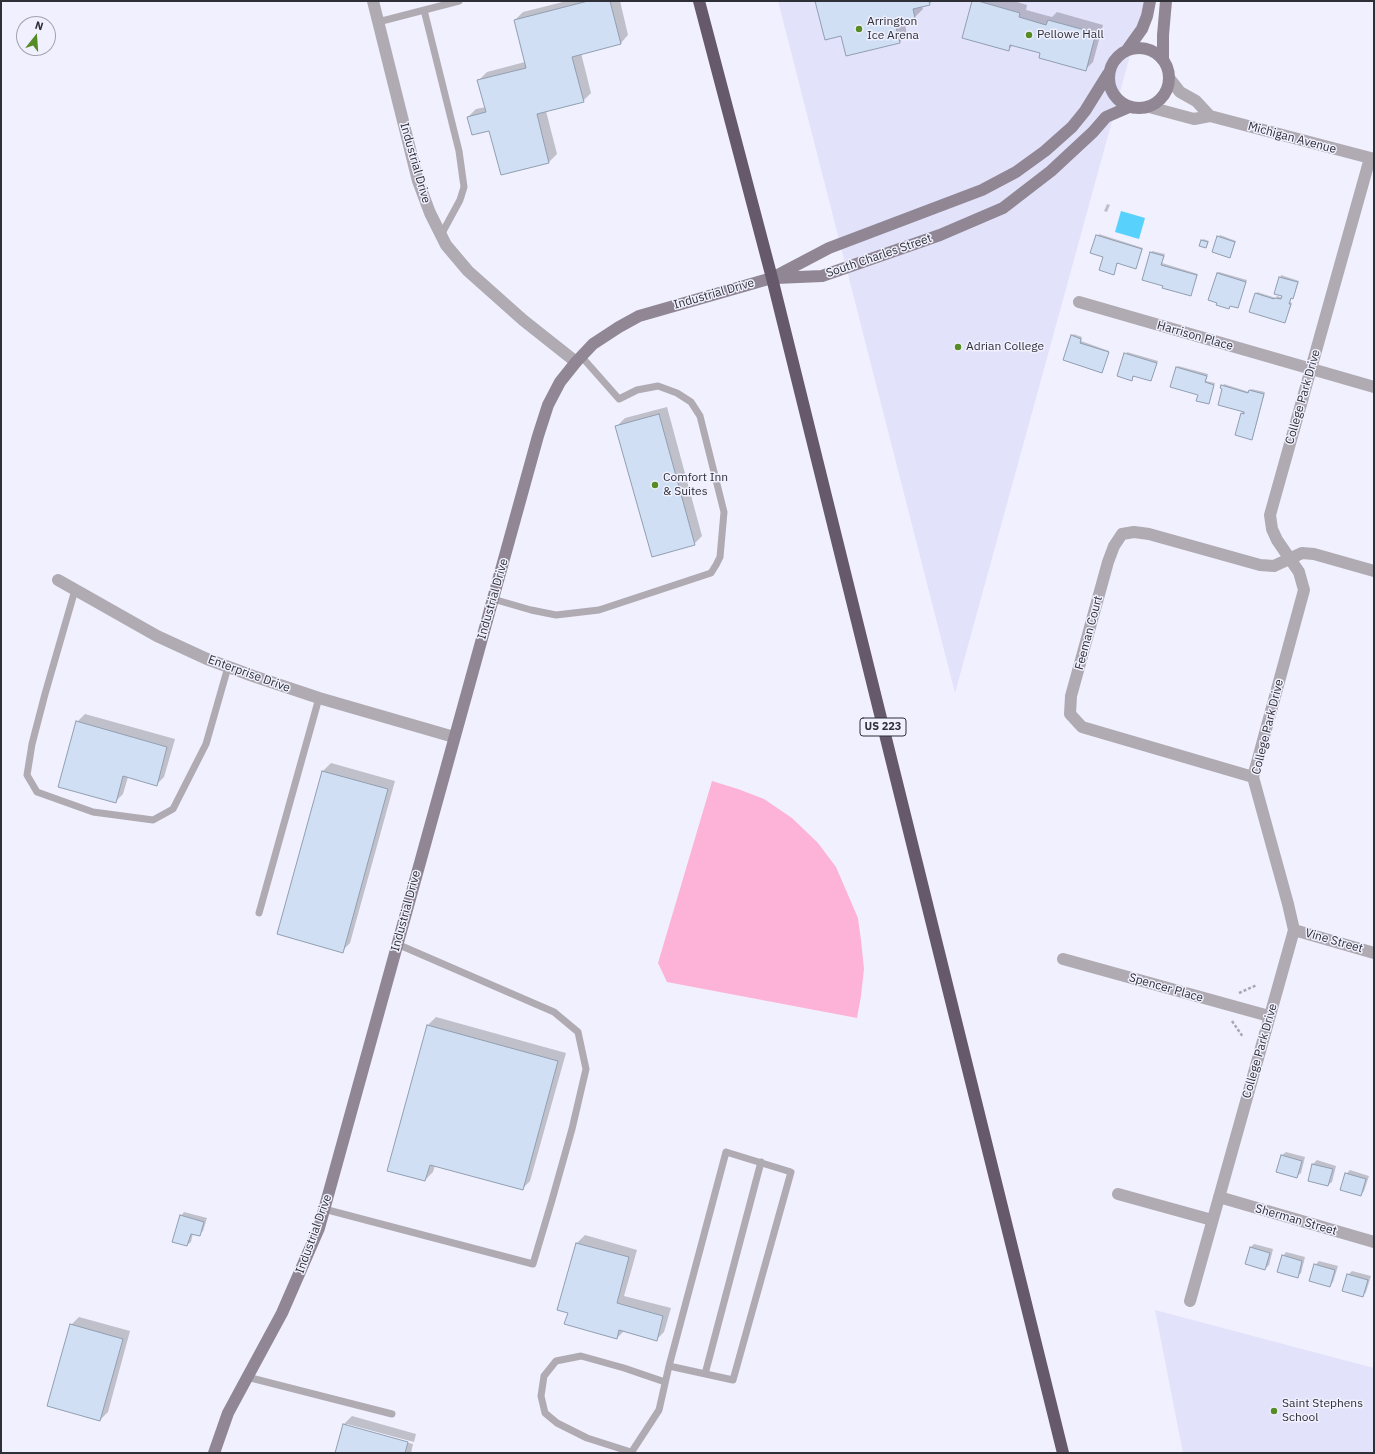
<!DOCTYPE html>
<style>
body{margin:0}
#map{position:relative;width:1375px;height:1454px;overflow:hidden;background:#f0f0fe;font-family:"IBM Plex Sans",sans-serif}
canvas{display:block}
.frame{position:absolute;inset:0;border:2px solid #2f2f38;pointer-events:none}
.north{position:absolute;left:16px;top:16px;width:40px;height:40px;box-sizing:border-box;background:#f0f0fe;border:1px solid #a3a3af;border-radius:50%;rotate:17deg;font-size:11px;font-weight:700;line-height:16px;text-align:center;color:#2f2f38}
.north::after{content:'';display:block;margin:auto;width:14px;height:18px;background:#568c26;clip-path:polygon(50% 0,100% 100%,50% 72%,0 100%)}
</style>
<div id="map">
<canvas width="1375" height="1454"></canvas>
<div class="frame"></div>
<div class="north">N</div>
</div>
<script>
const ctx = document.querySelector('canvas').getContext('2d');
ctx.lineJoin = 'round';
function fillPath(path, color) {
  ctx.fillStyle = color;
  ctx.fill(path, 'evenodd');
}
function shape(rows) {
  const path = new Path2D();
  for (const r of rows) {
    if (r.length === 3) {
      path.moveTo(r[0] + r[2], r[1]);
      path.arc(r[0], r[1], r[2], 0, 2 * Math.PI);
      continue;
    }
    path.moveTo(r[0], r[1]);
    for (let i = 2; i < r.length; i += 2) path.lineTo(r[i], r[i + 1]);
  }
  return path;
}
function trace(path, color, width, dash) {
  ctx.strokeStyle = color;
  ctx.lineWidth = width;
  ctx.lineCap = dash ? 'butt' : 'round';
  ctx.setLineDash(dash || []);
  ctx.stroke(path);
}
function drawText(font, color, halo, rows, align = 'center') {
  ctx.font = font + ' "IBM Plex Sans",sans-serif';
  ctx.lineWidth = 3;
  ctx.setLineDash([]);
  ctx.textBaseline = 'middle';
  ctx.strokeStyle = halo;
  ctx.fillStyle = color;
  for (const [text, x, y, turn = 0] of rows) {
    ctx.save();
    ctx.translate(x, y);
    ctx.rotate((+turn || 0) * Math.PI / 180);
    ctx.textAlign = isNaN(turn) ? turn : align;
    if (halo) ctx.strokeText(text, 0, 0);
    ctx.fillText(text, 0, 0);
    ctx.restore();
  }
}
const built = shape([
 [778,1,1145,1,955,693],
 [1155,1310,1374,1368,1374,1453,1183,1453]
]);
const green = shape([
 [712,781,738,789,764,799,792,818,818,843,836,867,858,918,861,940,864,969,861,996,857,1018,667,982,658,963]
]);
const water = shape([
 [1121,211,1145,218,1139,239,1115,232]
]);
const shadow = shape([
 [567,1,620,1,628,35,621,43,581,53,591,93,583,101,546,111,557,154,549,162,501,174,490,129,468,117,476,109,486,107,479,80,487,72,525,62,515,20,523,12],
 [816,1,933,1,929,4,922,6,923,9,915,17,904,20,907,34,900,42,842,34],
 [973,1,1014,1,1027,5,1026,10,1052,17,1057,12,1103,25,1093,62,1085,70,1041,53,1013,45,1009,49],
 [1107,204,1110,205,1107,212,1104,211],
 [1099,234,1143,248,1137,266,1135,268,1118,262,1113,274,1104,257,1097,236],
 [1220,235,1236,241,1230,256,1218,237],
 [1203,239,1209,241,1206,247,1202,241],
 [1152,251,1165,254,1162,263,1198,274,1190,295,1165,285,1143,279],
 [1219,272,1247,280,1237,307,1231,305,1229,308,1217,273],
 [1281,275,1299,281,1294,296,1292,297,1290,302,1292,303,1285,322,1256,294,1257,292,1276,298,1277,296,1283,298,1284,296,1275,293],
 [1073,334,1082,337,1081,341,1109,351,1101,372,1072,336],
 [1127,352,1158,361,1151,379,1134,376,1131,380,1118,375],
 [1178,366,1208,374,1206,381,1215,383,1208,403,1199,394,1171,386],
 [1224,384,1249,392,1251,389,1265,392,1253,437,1251,439,1241,414,1244,411,1224,388,1222,387],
 [667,407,702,536,694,544,617,426,625,418],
 [85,714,175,739,164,777,156,785,128,777,123,794,115,802,77,722],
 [331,763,395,781,350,943,342,951,278,934,323,771],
 [436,1017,566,1053,530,1181,522,1189,435,1165,433,1172,425,1180,428,1025],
 [1286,1152,1305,1157,1301,1173,1297,1176,1282,1155],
 [1317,1160,1336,1166,1332,1182,1328,1185,1309,1180,1313,1164],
 [1350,1170,1369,1176,1364,1191,1361,1195,1346,1174],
 [184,1212,207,1218,203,1231,199,1235,193,1233,191,1242,187,1245,181,1216],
 [585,1235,637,1250,624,1296,671,1308,664,1332,656,1340,624,1331,617,1338,569,1312,559,1309,577,1243],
 [1254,1244,1273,1249,1269,1265,1265,1269,1251,1247],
 [1286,1252,1305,1257,1301,1273,1297,1277,1283,1256],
 [1319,1261,1338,1266,1333,1282,1330,1286,1315,1265],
 [1352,1271,1371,1276,1366,1292,1363,1296,1348,1275],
 [79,1317,130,1331,108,1412,100,1420,71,1325],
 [352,1416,416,1434,414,1442,347,1424,347,1426,413,1444,411,1453,336,1453,344,1424]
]);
const building = shape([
 [588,1,610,1,621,44,572,57,584,102,537,114,549,163,501,175,489,131,472,135,467,117,486,112,477,80,526,68,514,20,588,1],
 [815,1,929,1,930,5,913,9,915,18,895,23,900,43,846,56,841,36,825,40,815,1],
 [972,1,978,1,1020,13,1019,17,1046,25,1048,20,1096,33,1086,71,1039,58,1040,53,1010,45,1009,51,962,38,972,1],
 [1096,235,1142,249,1136,269,1117,263,1114,275,1099,270,1103,257,1090,253,1096,235],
 [1217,236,1235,242,1230,258,1212,252,1217,236],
 [1201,240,1208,242,1206,248,1199,246,1201,240],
 [1150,252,1164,256,1161,265,1197,275,1191,296,1162,288,1163,286,1142,280,1150,252],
 [1217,273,1246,282,1238,308,1230,306,1229,309,1216,305,1217,303,1208,300,1217,273],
 [1279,277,1298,282,1293,299,1291,298,1289,304,1291,304,1285,323,1249,312,1255,293,1274,299,1275,298,1281,299,1282,296,1274,294,1279,277],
 [1071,335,1081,339,1080,343,1109,352,1102,373,1063,360,1071,335],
 [1124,353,1157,363,1151,381,1133,376,1132,381,1117,376,1124,353],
 [1176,367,1207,376,1205,382,1214,385,1209,404,1196,401,1198,395,1170,387,1176,367],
 [1221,385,1248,393,1249,390,1264,394,1252,440,1235,435,1241,413,1244,414,1244,412,1218,405,1222,389,1220,388,1221,385],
 [659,414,695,545,652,557,615,426,659,414],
 [76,721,167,747,157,786,123,776,116,803,58,787,76,721],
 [322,771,388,789,343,953,277,934,322,771],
 [427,1025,558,1061,523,1190,430,1165,425,1181,387,1171,427,1025],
 [1281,1155,1302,1161,1297,1178,1276,1172,1281,1155],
 [1312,1164,1333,1169,1328,1186,1308,1181,1312,1164],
 [1345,1173,1366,1179,1361,1196,1340,1190,1345,1173],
 [180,1215,204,1222,200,1236,191,1234,187,1246,172,1242,180,1215],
 [576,1243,629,1257,617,1303,663,1316,657,1341,619,1330,617,1339,564,1324,568,1313,557,1310,576,1243],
 [1250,1247,1270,1253,1265,1270,1245,1264,1250,1247],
 [1282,1255,1302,1261,1298,1278,1277,1272,1282,1255],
 [1314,1264,1335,1270,1330,1287,1309,1281,1314,1264],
 [1347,1274,1368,1280,1363,1297,1342,1291,1347,1274],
 [70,1324,123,1339,100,1421,47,1406,70,1324],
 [343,1424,408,1442,405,1453,335,1453,343,1424]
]);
const path = shape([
 [1239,993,1257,985],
 [1232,1021,1243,1037]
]);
const lane = shape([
 [424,10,459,151,464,187,460,200,441,235],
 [378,22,459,1],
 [75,590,45,694,32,744,27,775,37,792,93,812,153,820,173,809,206,744,228,667],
 [493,599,531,610,556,615,599,610,711,573,716,565,720,557,724,512,700,416,691,402,677,393,658,386,637,390,619,399,581,356],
 [259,913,319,698],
 [324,1209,533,1264,552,1200,572,1129,586,1069,578,1032,554,1012,397,944],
 [705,1374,761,1162],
 [247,1377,392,1414],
 [631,1452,587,1438,557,1423,545,1413,541,1396,544,1376,556,1361,581,1356,624,1368,665,1382],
 [631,1453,659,1410,669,1366,726,1152,791,1172,733,1380,669,1366]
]);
const street = shape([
 [373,1,418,181,430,213,446,245,468,271,523,320,576,362],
 [1169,78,1180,92,1196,101,1210,116],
 [1149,107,1194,119,1210,116,1374,159],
 [1079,302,1374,387],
 [58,580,157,636,207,659,253,676,319,698,454,737],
 [1253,777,1082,727,1070,714,1071,696,1108,562,1114,546,1122,534,1134,532,1149,534,1260,565,1274,566,1302,553,1314,554,1374,571],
 [1294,930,1374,953],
 [1063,959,1269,1016],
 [1118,1194,1212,1220],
 [1219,1197,1374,1242],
 [1190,1301,1294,930,1288,904,1253,777,1304,590,1299,572,1277,540,1272,529,1270,515,1370,158]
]);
const secondary = shape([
 [1139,78,30],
 [1127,50,1142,29,1147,16,1150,1],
 [1163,60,1163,35,1166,1],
 [776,278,822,276,940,235,1003,208,1051,171,1093,132,1106,117,1129,107],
 [214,1453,228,1413,282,1313,319,1228,538,436,548,405,560,382,576,362,593,344,619,327,639,316,772,278,829,248,982,190,1016,172,1045,151,1072,127,1085,111,1108,74]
]);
const highway = shape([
 [699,1,772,278,1063,1453]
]);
const markers = [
 [859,29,4,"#568c26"],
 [1029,35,4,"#568c26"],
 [958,347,4,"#568c26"],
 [655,485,4,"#568c26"],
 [1274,1411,4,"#568c26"]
];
const shields = [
 [883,727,46]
];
const shieldNames = [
 ["US 223",883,727]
];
const poiNames = [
 ["Arrington",867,22],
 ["Ice Arena",867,36],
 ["Pellowe Hall",1037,35],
 ["Adrian College",966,347],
 ["Comfort Inn",663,478],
 ["& Suites",663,492],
 ["Saint Stephens",1282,1404],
 ["School",1282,1418]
];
const streetNames = [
 ["Michigan Avenue",1292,138,15],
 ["Industrial Drive",415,163,74],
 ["South Charles Street",879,256,-19],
 ["Industrial Drive",714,294,-16],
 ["Harrison Place",1195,336,16],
 ["College Park Drive",1303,397,-74],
 ["Industrial Drive",493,599,-74],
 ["Feeman Court",1089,633,-75],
 ["Enterprise Drive",249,674,20],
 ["College Park Drive",1268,727,-76],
 ["Industrial Drive",406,911,-75],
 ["Vine Street",1334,941,16],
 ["Spencer Place",1166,988,16],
 ["College Park Drive",1260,1051,-74],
 ["Sherman Street",1296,1220,16],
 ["Industrial Drive",314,1234,-70]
];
fillPath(built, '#e3e2fb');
fillPath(green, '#fdb3d7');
fillPath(water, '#59d1fd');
fillPath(shadow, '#0003');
fillPath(building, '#d0dff3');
trace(building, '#919eb1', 1);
trace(path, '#a8a8b4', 2.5, [3, 2]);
trace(lane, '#b0aab2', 7);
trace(street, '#b0aab2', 12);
trace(secondary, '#918794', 12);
trace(highway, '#66596b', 12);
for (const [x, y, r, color] of markers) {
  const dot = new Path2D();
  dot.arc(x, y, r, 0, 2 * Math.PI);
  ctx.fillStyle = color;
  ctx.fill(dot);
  trace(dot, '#f0f0fe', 1.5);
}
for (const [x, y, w] of shields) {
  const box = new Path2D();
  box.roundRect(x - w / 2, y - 9, w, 18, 3);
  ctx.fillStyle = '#f0f0fe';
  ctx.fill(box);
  trace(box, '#2f2f38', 1);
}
drawText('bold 11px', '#2f2f38', null, shieldNames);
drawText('12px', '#2f2f38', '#f0f0fe', poiNames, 'left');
drawText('12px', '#2f2f38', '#f0f0fe', streetNames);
</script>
